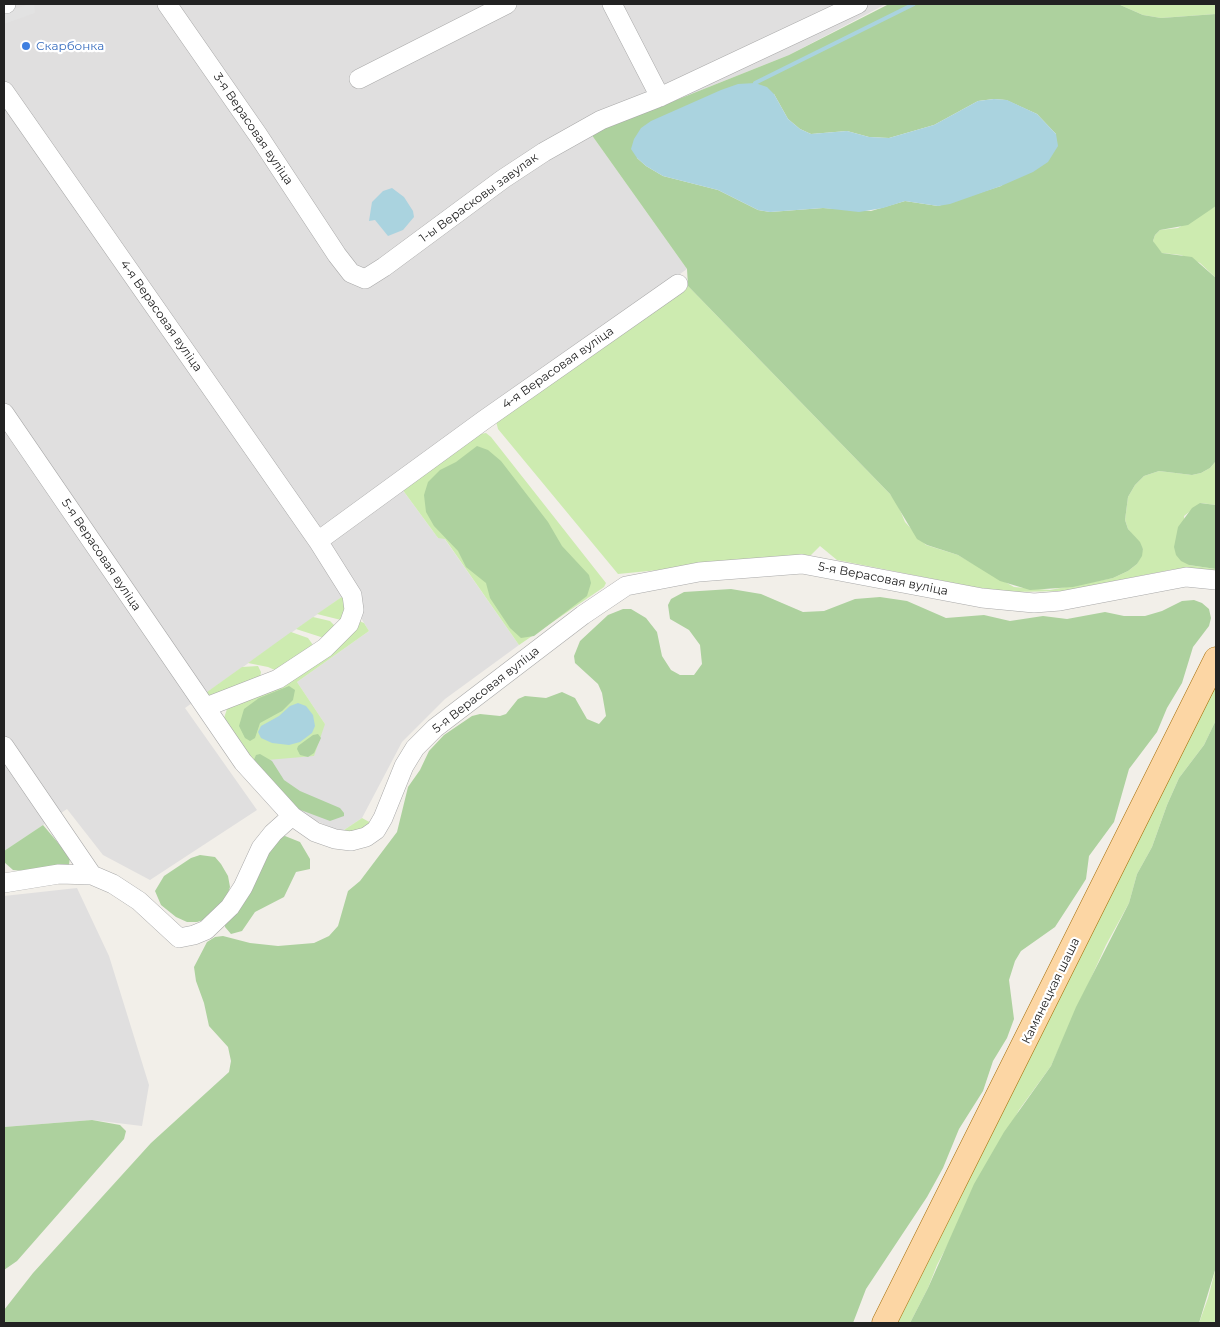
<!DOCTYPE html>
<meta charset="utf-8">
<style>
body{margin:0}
#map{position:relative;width:1220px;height:1327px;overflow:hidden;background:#f2efe9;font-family:Montserrat,sans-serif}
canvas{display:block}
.frame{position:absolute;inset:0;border:5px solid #222;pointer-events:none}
</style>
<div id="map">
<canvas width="1220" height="1327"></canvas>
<div class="frame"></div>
</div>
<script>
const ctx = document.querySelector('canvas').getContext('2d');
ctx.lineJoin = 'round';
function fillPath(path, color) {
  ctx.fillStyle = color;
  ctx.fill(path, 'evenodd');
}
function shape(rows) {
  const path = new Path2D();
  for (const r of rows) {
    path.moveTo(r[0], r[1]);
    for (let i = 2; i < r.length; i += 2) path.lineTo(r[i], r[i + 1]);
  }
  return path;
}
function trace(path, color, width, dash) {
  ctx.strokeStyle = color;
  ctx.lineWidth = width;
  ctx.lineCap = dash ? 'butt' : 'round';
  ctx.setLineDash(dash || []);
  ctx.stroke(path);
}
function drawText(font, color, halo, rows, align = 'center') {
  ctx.font = font + ' Montserrat,sans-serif';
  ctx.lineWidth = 4.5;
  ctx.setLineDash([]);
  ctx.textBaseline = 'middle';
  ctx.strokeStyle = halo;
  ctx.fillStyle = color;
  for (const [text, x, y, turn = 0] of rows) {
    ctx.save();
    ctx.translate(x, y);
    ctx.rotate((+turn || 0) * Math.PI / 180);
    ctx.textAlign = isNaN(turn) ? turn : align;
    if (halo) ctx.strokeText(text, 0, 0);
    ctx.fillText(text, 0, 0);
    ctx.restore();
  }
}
const residential = shape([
 [4,4,886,4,789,55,591,134,687,269,393,477,438,538,444,538,519,645,445,699,402,742,362,818,341,832,299,813,267,760,325,724,297,682,369,631,346,594,185,708,257,810,150,880,103,855,67,809,4,851],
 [77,888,109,956,149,1085,142,1126,92,1120,4,1127,4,896]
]);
const grass = shape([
 [1118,4,1216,4,1216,14,1161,18,1143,15],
 [1216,206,1216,278,1200,263,1181,255,1162,253,1156,248,1153,241,1155,235,1160,230,1178,228],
 [688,286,890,494,897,503,905,522,926,545,958,555,1014,587,1050,590,1113,578,1128,571,1137,564,1143,549,1128,529,1125,520,1128,497,1135,485,1144,476,1159,471,1192,475,1201,473,1210,468,1216,461,1216,505,1201,503,1184,516,1189,565,1216,569,1216,572,1175,569,1064,591,1012,592,974,587,837,560,820,546,811,555,618,574,498,429,496,421,499,416],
 [486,433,491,437,606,583,604,587,519,645,445,539,438,538,402,489,480,434],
 [346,594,349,600,341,620,317,614],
 [313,617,330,621,335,626,324,638,296,629],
 [359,621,364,623,369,631,297,682,325,724,314,756,267,760,254,771,223,721,227,709],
 [291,632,308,638,313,645,277,671,268,667,248,663],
 [258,666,261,672,260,678,193,702,242,667],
 [1216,685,1216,720,1204,745,1179,778,1167,805,1152,847,1137,874,1129,903,1106,945,1051,1066,1019,1110,937,1265,928,1288,910,1323,895,1323],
 [362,818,373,824,359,832,341,832],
 [1216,1267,1216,1323,1199,1323,1208,1298]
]);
const forest = shape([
 [889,4,1118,4,1143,15,1161,18,1216,14,1216,206,1188,225,1160,230,1155,235,1153,241,1162,253,1192,257,1216,278,1216,461,1210,468,1201,473,1192,475,1159,471,1144,476,1135,485,1128,497,1125,520,1128,529,1140,542,1143,549,1142,556,1137,564,1128,571,1113,578,1073,587,1030,590,1000,581,958,555,927,545,917,539,890,494,688,286,687,269,591,134,789,55],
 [774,94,788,119,800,129,811,134,847,131,869,137,889,138,934,125,978,101,994,99,1006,100,1037,114,1056,134,1001,186,938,206,905,201,871,211,823,208,770,212,758,210,718,190,663,176,646,166,637,158],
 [477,446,488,450,501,461,548,522,562,546,589,575,591,583,587,596,534,636,521,638,510,628,490,598,486,583,466,567,458,551,434,526,426,512,424,495,428,482,440,470,456,462],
 [1200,503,1216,505,1216,569,1189,565,1181,561,1176,555,1174,547,1178,527,1192,508],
 [731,589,761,594,803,612,824,611,855,599,880,597,907,601,946,618,984,615,1010,621,1043,616,1067,619,1105,612,1124,616,1145,616,1162,611,1182,601,1194,600,1202,603,1209,609,1211,618,1209,626,1193,647,1182,683,1167,708,1157,732,1129,769,1114,822,1089,856,1086,879,1081,887,1055,927,1021,951,1015,961,1009,980,1014,1019,1007,1038,993,1061,983,1091,959,1129,943,1168,927,1197,866,1289,853,1323,4,1323,4,1310,33,1273,151,1143,229,1072,231,1061,228,1047,209,1026,204,1003,196,981,194,967,207,942,215,937,223,936,250,943,278,946,314,943,329,936,338,926,348,891,360,881,397,832,408,787,420,770,429,751,444,735,472,716,480,714,500,716,506,714,518,699,525,696,546,698,562,692,575,698,587,719,599,724,606,716,602,693,598,684,575,663,574,656,580,641,608,615,623,609,631,609,646,618,657,632,662,656,671,670,680,675,694,675,702,664,700,645,689,630,670,619,668,605,671,599,684,592],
 [289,686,295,690,293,700,282,711,260,723,255,738,250,741,245,738,239,726,244,709,259,698],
 [1216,720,1216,1267,1199,1323,910,1323,928,1288,974,1184,1004,1132,1051,1066,1076,1007,1129,903,1137,874,1152,847,1167,805,1179,778,1204,745],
 [318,734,321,738,314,753,308,757,300,755,297,749,298,746,313,735],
 [260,754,272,761,284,780,300,791,340,808,344,813,344,816,330,821,298,809,253,762,256,755],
 [43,825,70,857,69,865,33,872,13,870,4,862,4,851],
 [285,836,300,842,310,859,310,869,296,872,284,897,255,912,242,931,231,934,225,927,225,923,276,838],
 [200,855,215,857,221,864,228,876,230,887,226,899,207,919,197,922,187,922,176,917,161,905,155,891,164,876,191,858],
 [92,1120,120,1125,126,1131,124,1139,17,1261,4,1270,4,1127]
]);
const parking = shape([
 [29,4,34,4,35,13,4,24,4,13]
]);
const water = shape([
 [755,83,767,87,774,94,788,119,800,129,811,134,847,131,869,137,889,138,934,125,978,101,994,99,1007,100,1037,114,1056,134,1058,146,1048,162,1033,172,1001,186,950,204,938,206,905,201,883,208,859,212,823,208,770,212,758,210,718,190,663,176,646,166,637,158,631,149,634,139,641,128,651,121,721,90,738,84],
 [392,188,404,197,413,211,414,217,403,230,388,236,375,220,369,221,372,202,383,191],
 [298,703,306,706,313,715,315,726,312,733,300,742,289,745,272,743,261,738,258,732,261,726,279,716,290,706]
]);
const stream = shape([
 [755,83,914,4]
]);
const minor = shape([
 [4,4,6,4],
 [167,4,258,135,337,255,351,273,365,279,384,267,503,179,544,152,601,120,660,97,858,4],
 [612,4,660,97],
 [359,79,507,4],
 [4,91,318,541,352,595,354,610,349,624,325,648,278,679,206,707],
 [4,413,243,762,292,816,315,832,335,839,351,841,366,837,376,830,383,818,404,766,415,748,435,728,583,615,626,586,699,572,802,564,982,598,1034,603,1060,601,1186,577,1216,580],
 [318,541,484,420,678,284],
 [4,746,92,875],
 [4,883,59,874,92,875,113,884,139,901,179,938,194,935,206,930,230,907,243,887,261,848,273,833,292,816]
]);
const major = shape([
 [884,1323,1216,659]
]);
const markers = [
 [26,46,5,"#3f7fe0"]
];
const shopNames = [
 ["Скарбонка",36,46]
];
const streetNames = [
 ["3-я Верасовая вуліца",253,129,56],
 ["1-ы Верасковы завулак",479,198,-36],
 ["4-я Верасовая вуліца",161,316,55],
 ["4-я Верасовая вуліца",558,368,-35],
 ["5-я Верасовая вуліца",101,555,56],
 ["5-я Верасовая вуліца",883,579,11],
 ["5-я Верасовая вуліца",486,690,-38],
 ["Камянецкая шаша",1051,991,-64]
];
fillPath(residential, '#e0dfdf');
fillPath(grass, '#cdebb0');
fillPath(forest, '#add19e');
fillPath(parking, '#e2e2e2');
fillPath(water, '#aad3df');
trace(stream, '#aad3df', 4);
trace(minor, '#a9a9a9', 20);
trace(major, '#a06b00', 25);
trace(minor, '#fff', 19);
trace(major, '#fcd6a4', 24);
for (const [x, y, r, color] of markers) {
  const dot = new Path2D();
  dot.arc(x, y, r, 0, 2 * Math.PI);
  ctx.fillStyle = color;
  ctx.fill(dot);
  trace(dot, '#fff', 2);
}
drawText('12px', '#366cbe', '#fff', shopNames, 'left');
drawText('12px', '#222', '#fff', streetNames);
</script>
